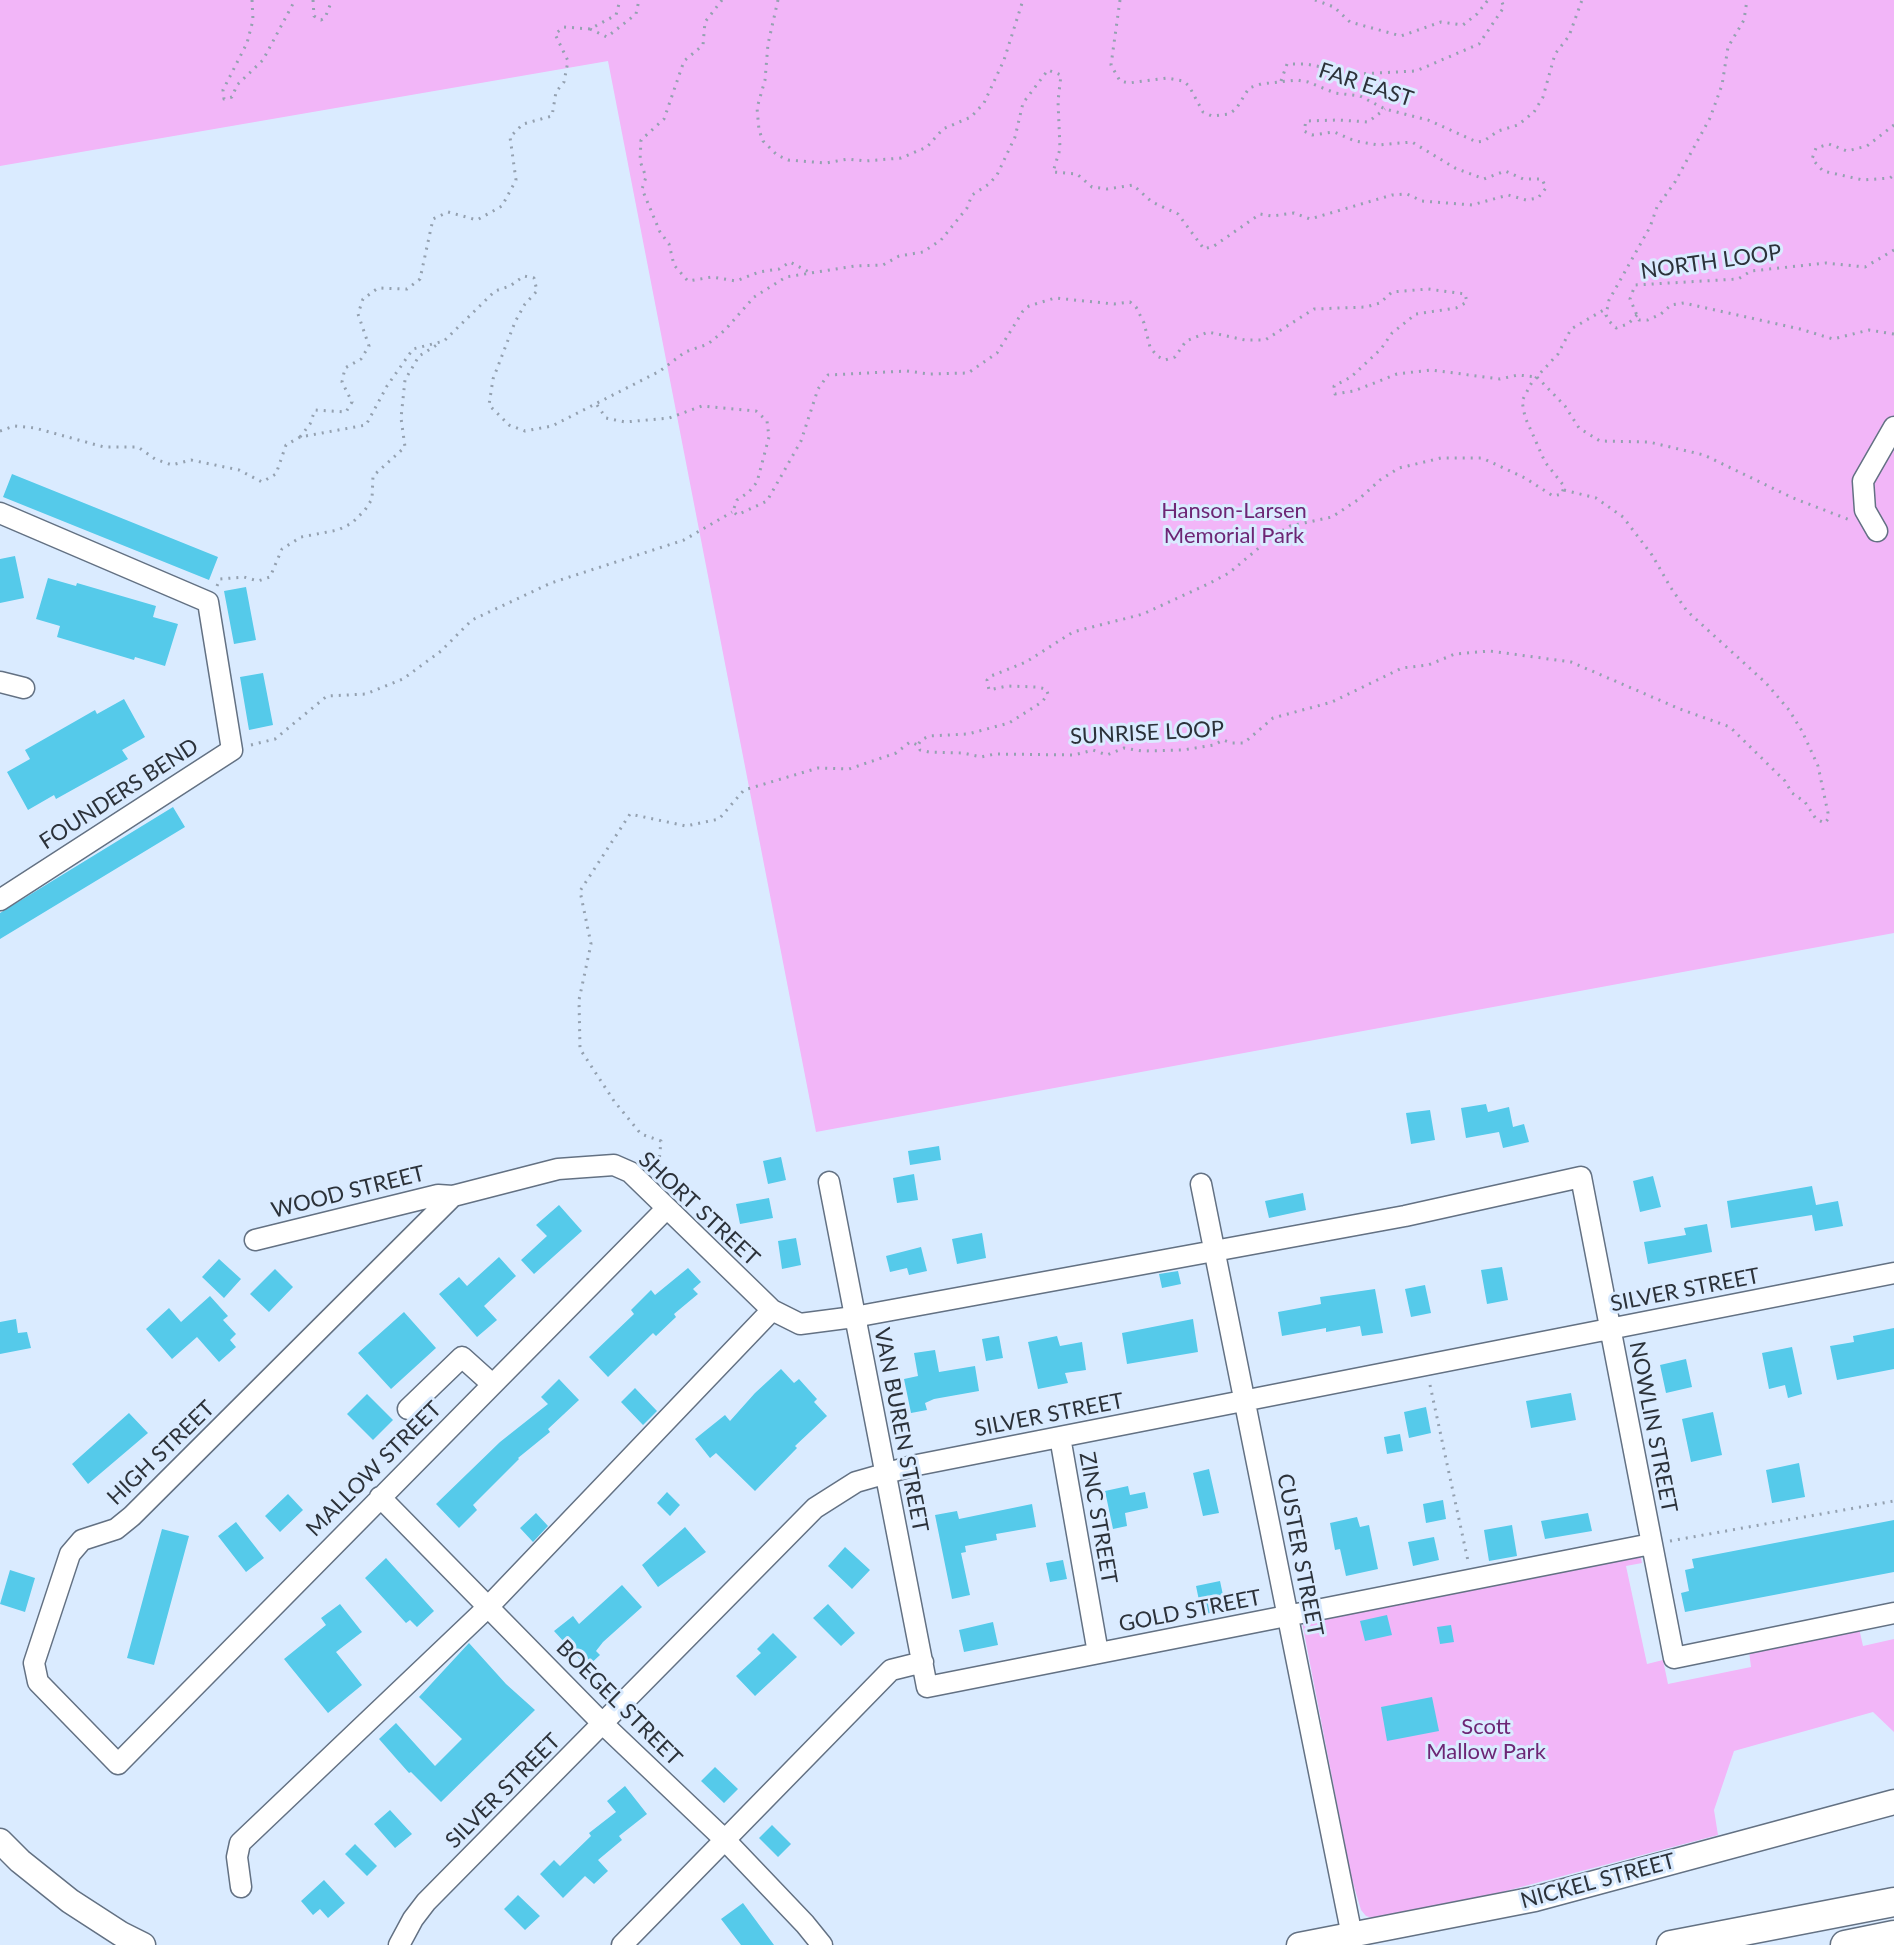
<!DOCTYPE html>
<style>
body{margin:0}
canvas{display:block;background:#daebff}
</style>
<canvas width="1894" height="1945"></canvas>
<script>
const ctx = document.querySelector('canvas').getContext('2d');
ctx.lineJoin = 'round';
function fillPath(path, color) {
  ctx.fillStyle = color;
  ctx.fill(path, 'evenodd');
}
function shape(rows) {
  const path = new Path2D();
  for (const r of rows) {
    path.moveTo(r[0], r[1]);
    for (let i = 2; i < r.length; i += 2) path.lineTo(r[i], r[i + 1]);
  }
  return path;
}
function trace(path, color, width, dash) {
  ctx.strokeStyle = color;
  ctx.lineWidth = width;
  ctx.lineCap = dash ? 'butt' : 'round';
  ctx.setLineDash(dash || []);
  ctx.stroke(path);
}
function drawText(font, color, halo, rows, align = 'center') {
  ctx.font = font + ' Lato,sans-serif';
  ctx.lineWidth = 6;
  ctx.setLineDash([]);
  ctx.textBaseline = 'middle';
  ctx.strokeStyle = halo;
  ctx.fillStyle = color;
  for (const [text, x, y, turn = 0] of rows) {
    ctx.save();
    ctx.translate(x, y);
    ctx.rotate((+turn || 0) * Math.PI / 180);
    ctx.textAlign = isNaN(turn) ? turn : align;
    if (halo) ctx.strokeText(text, 0, 0);
    ctx.fillText(text, 0, 0);
    ctx.restore();
  }
}
const green = shape([
 [0,0,1894,0,1894,933,816,1132,608,61,0,166],
 [1640,1554,1642,1563,1626,1566,1647,1664,1663,1660,1668,1684,1751,1667,1749,1651,1859,1628,1863,1646,1894,1639,1894,1732,1873,1712,1734,1751,1714,1810,1718,1835,1502,1892,1373,1918,1366,1916,1361,1910,1351,1876,1302,1622]
]);
const building = shape([
 [12,474,218,557,209,580,3,497],
 [15,556,24,598,0,603,0,559],
 [48,578,76,586,77,583,156,606,153,617,178,624,165,666,135,657,134,660,57,637,60,626,36,619],
 [246,587,256,640,234,644,224,591],
 [263,673,273,725,249,730,240,677],
 [124,699,145,737,122,750,128,759,56,799,54,795,28,810,7,772,30,759,25,750,95,710,97,714],
 [173,807,185,827,0,939,0,913],
 [1486,1104,1488,1112,1509,1107,1513,1127,1524,1124,1529,1142,1503,1148,1499,1132,1466,1138,1461,1108],
 [1430,1110,1435,1140,1411,1144,1406,1113],
 [939,1146,941,1160,910,1165,908,1151],
 [781,1157,786,1180,768,1184,763,1161],
 [914,1174,918,1200,897,1203,893,1178],
 [1653,1176,1661,1207,1640,1212,1633,1181],
 [1812,1186,1816,1205,1838,1201,1843,1226,1815,1231,1812,1215,1731,1228,1727,1201],
 [1303,1193,1306,1210,1269,1218,1265,1201],
 [769,1198,773,1218,740,1224,736,1204],
 [559,1205,582,1231,534,1274,521,1260,547,1236,536,1225],
 [1707,1224,1712,1252,1648,1264,1644,1242,1686,1235,1684,1228],
 [982,1233,986,1258,957,1264,952,1239],
 [796,1238,801,1265,782,1269,778,1241],
 [921,1247,927,1271,909,1275,907,1268,890,1272,886,1256],
 [499,1257,516,1276,484,1306,497,1320,477,1337,439,1294,459,1277,467,1286],
 [219,1259,241,1279,224,1298,202,1277],
 [1502,1267,1508,1300,1487,1304,1481,1270],
 [688,1268,701,1282,693,1289,698,1294,674,1314,676,1317,656,1336,653,1333,608,1377,589,1357,634,1314,631,1310,651,1290,655,1295],
 [275,1269,293,1287,269,1312,250,1294],
 [1178,1271,1181,1284,1162,1288,1159,1274],
 [1425,1285,1431,1313,1411,1317,1405,1289],
 [1375,1289,1383,1333,1362,1336,1360,1326,1326,1332,1326,1328,1282,1336,1278,1312,1321,1304,1320,1297],
 [210,1296,228,1316,223,1320,236,1334,230,1340,236,1347,219,1362,197,1337,172,1359,146,1329,169,1308,181,1322],
 [404,1312,436,1348,391,1389,358,1353],
 [16,1319,18,1333,27,1332,31,1348,0,1354,0,1322],
 [1193,1319,1198,1352,1127,1364,1122,1333],
 [1894,1328,1894,1369,1837,1380,1830,1346,1854,1342,1853,1336],
 [999,1336,1003,1358,986,1361,982,1339],
 [1057,1336,1060,1346,1082,1342,1086,1370,1065,1373,1068,1383,1038,1389,1028,1342],
 [1792,1347,1802,1394,1788,1398,1785,1385,1769,1389,1762,1353],
 [935,1350,939,1372,975,1366,979,1391,934,1399,925,1403,927,1410,911,1413,904,1379,918,1376,914,1353],
 [1686,1359,1692,1387,1666,1393,1660,1365],
 [781,1369,794,1383,799,1379,817,1399,814,1402,827,1416,795,1446,797,1448,755,1491,716,1453,710,1458,695,1439,725,1415,730,1421,755,1393],
 [559,1379,579,1400,548,1429,550,1432,518,1458,519,1459,473,1505,477,1510,459,1528,436,1504,500,1442,548,1404,541,1397],
 [635,1388,657,1411,643,1425,621,1402],
 [1571,1393,1576,1420,1531,1428,1526,1401],
 [367,1394,393,1420,373,1440,347,1414],
 [1426,1407,1431,1433,1409,1438,1404,1412],
 [1713,1412,1722,1455,1691,1462,1682,1419],
 [129,1413,148,1433,88,1484,72,1464],
 [1400,1434,1403,1451,1387,1454,1384,1437],
 [1799,1463,1805,1497,1772,1503,1766,1470],
 [1209,1469,1219,1513,1203,1516,1193,1473],
 [1128,1486,1130,1495,1145,1492,1148,1508,1125,1513,1127,1526,1113,1529,1105,1491],
 [667,1492,680,1505,670,1516,657,1503],
 [288,1494,303,1510,280,1532,265,1516],
 [1443,1500,1446,1519,1426,1523,1423,1504],
 [1032,1504,1036,1527,996,1534,997,1540,965,1546,966,1552,961,1553,970,1595,952,1599,935,1515,957,1511,959,1519],
 [536,1513,548,1526,533,1542,520,1528],
 [1588,1513,1592,1531,1545,1539,1541,1521],
 [1357,1517,1360,1527,1369,1525,1378,1569,1346,1576,1340,1549,1335,1550,1330,1523],
 [1894,1520,1894,1572,1685,1612,1681,1593,1689,1591,1685,1570,1694,1568,1692,1559],
 [236,1522,264,1558,246,1572,218,1536],
 [1512,1525,1517,1556,1489,1561,1484,1530],
 [685,1527,706,1552,658,1587,642,1565],
 [162,1529,189,1536,154,1665,127,1658],
 [1434,1537,1439,1560,1413,1566,1408,1542],
 [845,1547,870,1570,852,1589,828,1566],
 [386,1558,434,1611,417,1627,410,1620,406,1623,365,1578],
 [1063,1560,1067,1579,1050,1582,1046,1563],
 [10,1570,35,1578,25,1612,0,1604],
 [1220,1581,1226,1609,1202,1615,1196,1586],
 [622,1585,642,1607,603,1642,596,1651,600,1655,587,1667,554,1631,573,1616,579,1624],
 [340,1604,362,1632,336,1652,362,1685,328,1713,284,1659,326,1625,321,1618],
 [828,1604,855,1633,841,1646,813,1618],
 [1387,1615,1392,1635,1365,1641,1360,1621],
 [993,1622,998,1645,964,1652,959,1630],
 [1451,1625,1454,1642,1440,1644,1437,1627],
 [773,1633,797,1657,755,1696,736,1676,761,1653,757,1649],
 [469,1643,506,1684,535,1710,441,1802,411,1772,409,1773,379,1739,396,1723,435,1766,462,1739,419,1697],
 [1432,1697,1439,1731,1387,1741,1381,1707],
 [715,1767,738,1789,724,1803,701,1781],
 [625,1786,647,1814,619,1836,622,1840,598,1860,608,1871,594,1884,585,1876,563,1898,540,1874,554,1860,560,1866,591,1836,589,1833,616,1812,607,1801],
 [390,1810,412,1834,395,1848,374,1824],
 [772,1825,791,1844,778,1857,759,1838],
 [355,1844,377,1866,367,1876,345,1854],
 [324,1880,345,1903,328,1918,320,1909,313,1915,301,1901],
 [518,1895,540,1916,525,1930,504,1909],
 [743,1903,774,1945,741,1945,721,1919]
]);
const path = shape([
 [252,0,253,20,247,43,223,90,224,99,232,97,237,85,263,60,295,0],
 [313,0,314,16,321,20,325,18,332,0],
 [722,0,705,22,703,45,684,61,664,119,641,140,640,161,646,177,642,189,660,232,669,244,674,265,688,281,712,277,736,281,759,272,779,269,790,262,809,272],
 [778,0,768,44,765,80,757,108,759,130,763,141,777,155,788,160,826,163,848,159,865,161,901,158,927,147,943,129,971,117,984,103,1004,60,1023,0],
 [1120,0,1111,65,1120,81,1129,83,1167,78,1183,81,1189,86,1203,112,1212,116,1229,114,1236,109,1249,88,1261,84,1297,80,1308,82,1335,93,1360,96,1385,109,1428,120,1477,142,1484,141,1498,131,1518,125,1534,112,1543,97,1555,54,1569,36,1582,0],
 [1315,0,1334,7,1350,22,1401,36,1441,22,1463,25,1477,14,1488,0],
 [590,29,607,37,636,14,639,0],
 [1281,81,1287,64,1306,64,1358,74,1416,71,1479,44,1504,7,1501,0],
 [1894,125,1867,146,1847,151,1829,144,1816,148,1812,159,1823,171,1863,180,1890,178,1894,175],
 [1894,250,1865,267,1826,263,1751,271,1738,279,1635,285,1630,299,1639,320,1648,320,1661,314,1671,305,1684,303,1800,329,1833,339,1869,330,1894,334],
 [1637,315,1628,324,1616,328,1609,321,1606,315,1609,300,1650,227,1657,207,1675,182,1710,118,1722,85,1728,47,1744,20,1747,0],
 [1537,377,1565,406,1579,428,1600,441,1649,442,1704,455,1793,498,1850,520],
 [597,405,606,418,625,422,669,418,702,406,756,411,767,421,769,437,757,482,749,492,737,500,733,511,737,515,767,501,801,441,818,389,828,375,907,371,929,374,968,373,997,353,1023,311,1029,306,1055,298,1114,304,1130,302,1136,307,1144,323,1150,347,1157,356,1165,360,1175,357,1186,341,1208,332,1245,340,1265,340,1314,309,1366,307,1380,303,1392,292,1428,289,1465,294,1467,302,1456,308,1416,314,1392,333,1381,349,1351,377,1334,386,1335,394,1354,391,1397,374,1431,370,1500,379,1518,375,1537,377],
 [0,431,14,426,35,428,104,447,138,447,155,459,172,465,191,460,239,470,262,482,276,474,286,445,300,437,366,425,387,386,413,349,444,341,495,291,510,286,524,276,534,278,537,291,525,304,515,322,493,379,489,405,509,425,525,431,552,426,660,371,685,352,708,344,725,330,754,297,786,277,855,266,883,265,899,256,923,252,941,240,967,208,972,195,989,184,997,175,1015,137,1023,103,1048,70,1061,75,1058,101,1060,149,1053,172,1077,174,1092,187,1107,189,1133,185,1152,202,1178,214,1204,249,1214,246,1260,214,1272,216,1294,213,1310,219,1392,195,1407,194,1422,201,1472,205,1508,195,1526,200,1538,198,1546,188,1542,179,1523,179,1505,171,1484,179,1455,168,1412,142,1378,145,1355,141,1334,132,1312,135,1304,131,1306,121,1339,120,1368,122,1385,109],
 [300,437,310,424,315,410,346,412,352,402,342,382,345,368,361,359,369,346,358,314,363,299,378,288,407,289,420,279,433,219,448,212,477,220,502,206,516,180,510,137,523,124,552,116,556,92,564,82,568,61,555,34,564,27,590,29,616,15,620,0],
 [1564,490,1596,498,1623,517,1652,555,1671,588,1687,611,1766,683,1789,710,1802,731,1818,766,1828,813,1828,819,1825,823,1816,819,1805,802,1792,793,1785,781,1730,727,1680,709,1571,662,1490,651,1455,654,1428,665,1402,668,1332,702,1273,718,1244,743,1232,743,1223,740,1214,745,1183,750,1142,751,1124,748,1107,755,1093,750,1074,755,995,754,981,757,963,753,929,752,920,750,918,745,921,740,929,736,968,734,1009,723,1042,702,1048,694,1046,689,1037,687,1007,686,989,690,987,680,991,676,1026,662,1073,632,1143,614,1208,584,1229,573,1273,536,1290,526,1332,517,1359,499,1380,480,1399,468,1441,458,1482,458,1525,478,1553,496,1562,494,1564,486,1545,462,1525,417,1522,401,1532,382,1558,354,1571,329,1607,308],
 [217,586,220,579,244,577,258,581,270,577,282,549,301,537,338,530,352,523,365,510,372,499,373,476,405,447,401,418,405,380,419,356,440,343],
 [251,745,275,739,327,696,366,694,403,679,441,651,472,620,551,583,684,540,732,512],
 [658,1173,661,1141,641,1134,614,1101,580,1049,579,1000,591,944,580,891,630,814,686,826,719,819,744,790,818,768,849,769,896,753,910,742,918,745],
 [1430,1385,1468,1561],
 [1670,1541,1894,1501]
]);
const minor = shape([
 [0,513,208,602,232,750,0,900],
 [1877,531,1865,510,1863,481,1894,427],
 [0,682,24,688],
 [829,1182,927,1687,1651,1544],
 [1201,1184,1352,1936],
 [453,1196,132,1516,116,1529,82,1540,70,1554,34,1663,38,1682,118,1764,666,1209],
 [255,1240,438,1195,453,1196,558,1169,614,1165,630,1172,772,1310,800,1324,854,1317,1405,1216,1581,1177,1674,1658,1894,1613],
 [408,1409,462,1357,492,1384],
 [1060,1437,1098,1653],
 [380,1497,603,1724,724,1839,805,1924,822,1945],
 [241,1887,237,1857,240,1843,488,1607,772,1310],
 [399,1945,413,1919,426,1902,815,1508,856,1482,912,1466,1894,1273],
 [622,1945,891,1670,923,1662]
]);
const major = shape([
 [0,1841,20,1861,70,1901,121,1934,143,1945],
 [1299,1945,1535,1899,1894,1802]
]);
const highway = shape([
 [1671,1945,1894,1902],
 [1845,1945,1894,1935]
]);
const streetNames = [
 ["FAR EAST",1366,85,18],
 ["NORTH LOOP",1711,262,-8],
 ["SUNRISE LOOP",1147,733,-3],
 ["FOUNDERS BEND",119,794,-33],
 ["WOOD STREET",348,1192,-14],
 ["SHORT STREET",699,1209,43],
 ["SILVER STREET",1685,1290,-11],
 ["SILVER STREET",1049,1415,-11],
 ["NOWLIN STREET",1653,1427,79],
 ["VAN BUREN STREET",901,1430,79],
 ["HIGH STREET",161,1453,-44],
 ["MALLOW STREET",374,1469,-45],
 ["ZINC STREET",1098,1518,80],
 ["CUSTER STREET",1300,1555,79],
 ["GOLD STREET",1190,1611,-11],
 ["BOEGEL STREET",619,1703,45],
 ["SILVER STREET",503,1791,-45],
 ["NICKEL STREET",1598,1881,-15]
];
const parkNames = [
 ["Hanson-Larsen",1234,511],
 ["Memorial Park",1234,536],
 ["Scott",1486,1727],
 ["Mallow Park",1486,1752]
];
fillPath(green, '#f2b6f8');
fillPath(building, '#55caea');
trace(minor, '#637183', 23);
trace(major, '#637183', 27);
trace(highway, '#637183', 31);
trace(path, '#94a1b0', 3, [2, 6]);
trace(minor, '#fff', 20);
trace(major, '#fff', 24);
trace(highway, '#fff', 28);
drawText('22px', '#2c323a', '#daebff', streetNames);
drawText('22px', '#6d2675', '#daebff', parkNames);
</script>
